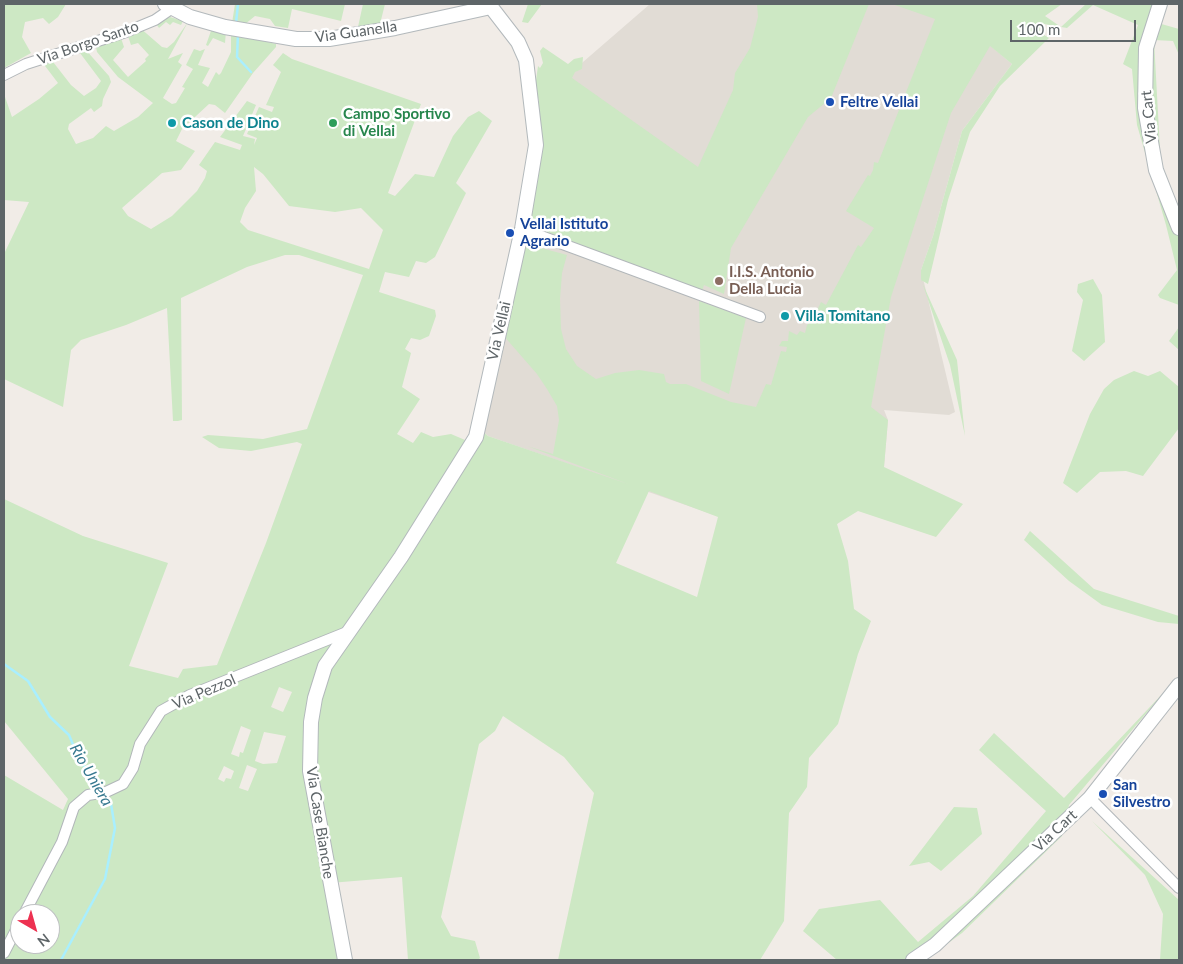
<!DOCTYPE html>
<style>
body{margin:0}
#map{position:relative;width:1183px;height:964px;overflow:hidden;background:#f1ece7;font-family:Lato,sans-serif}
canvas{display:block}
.frame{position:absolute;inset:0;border:5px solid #5e6568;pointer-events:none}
.north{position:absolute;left:10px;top:904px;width:50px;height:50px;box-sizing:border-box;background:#fff;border:1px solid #bfc1c3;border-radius:50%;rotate:142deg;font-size:14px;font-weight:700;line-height:20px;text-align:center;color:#5e6568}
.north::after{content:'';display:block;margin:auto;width:18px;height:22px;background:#ed3151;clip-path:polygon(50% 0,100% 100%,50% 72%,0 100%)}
.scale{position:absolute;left:1010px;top:20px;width:126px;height:22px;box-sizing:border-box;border:2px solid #5e6568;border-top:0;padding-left:6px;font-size:15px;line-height:18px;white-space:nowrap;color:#5e6568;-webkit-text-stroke:4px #fff;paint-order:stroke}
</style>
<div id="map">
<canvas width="1183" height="964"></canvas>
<div class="frame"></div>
<div class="north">N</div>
<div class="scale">100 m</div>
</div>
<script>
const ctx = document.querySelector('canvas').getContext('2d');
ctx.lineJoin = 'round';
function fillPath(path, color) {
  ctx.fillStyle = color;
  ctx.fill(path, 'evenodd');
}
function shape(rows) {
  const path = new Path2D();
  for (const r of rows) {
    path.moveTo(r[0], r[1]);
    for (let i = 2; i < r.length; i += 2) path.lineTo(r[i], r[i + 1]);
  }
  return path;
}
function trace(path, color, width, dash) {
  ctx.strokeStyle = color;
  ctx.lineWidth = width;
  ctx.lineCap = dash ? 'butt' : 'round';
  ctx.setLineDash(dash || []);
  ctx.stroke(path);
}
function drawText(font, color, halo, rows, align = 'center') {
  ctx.font = font + ' Lato,sans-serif';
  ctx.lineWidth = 5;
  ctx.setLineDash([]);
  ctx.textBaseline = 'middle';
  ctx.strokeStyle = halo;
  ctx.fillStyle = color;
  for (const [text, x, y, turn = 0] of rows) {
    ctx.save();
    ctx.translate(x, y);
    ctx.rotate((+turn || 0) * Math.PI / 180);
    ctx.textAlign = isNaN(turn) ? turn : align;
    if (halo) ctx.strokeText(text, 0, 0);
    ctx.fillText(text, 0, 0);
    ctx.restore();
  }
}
const education = shape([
 [650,4,898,4,950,22,986,42,1012,64,962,131,933,236,921,270,955,412,949,415,884,410,888,420,884,467,833,529,829,555,488,436,481,430,512,292,568,75]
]);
const green = shape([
 [4,4,66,4,58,17,49,24,43,18,25,22,22,37,31,53,4,68],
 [235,4,345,4,341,21,292,9,288,28,275,26,270,19,255,16,244,25,232,23],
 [363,4,385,4,380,24,358,27],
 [528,4,542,4,528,23,522,22],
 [757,4,869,4,831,98,808,117,731,248,724,294,704,285,702,291,528,229,536,104,539,101,535,87,538,66,540,68,543,63,540,51,543,47,568,64,574,59,583,57,582,69,575,72,572,78,698,167,733,90,735,73,750,48,758,17],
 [892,4,1062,4,1045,16,1061,27,1086,4,1167,4,1158,23,1179,29,1179,55,1173,41,1154,40,1160,150,1165,180,1179,218,1179,305,1160,298,1158,295,1177,270,1166,225,1137,125,1132,69,1123,64,1138,25,1093,5,1067,28,1044,24,1039,32,1049,38,1000,86,970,132,948,200,928,284,921,280,957,360,965,436,950,365,921,279,921,270,933,236,962,131,1012,64,990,46,951,113,891,297,871,407,888,420,884,467,963,504,936,537,858,511,837,524,848,561,854,609,871,621,858,654,838,724,809,758,807,787,789,813,784,921,760,960,558,960,594,793,564,757,503,716,495,731,479,744,441,917,451,936,475,941,480,958,478,960,408,960,402,877,330,883,345,960,4,960,4,775,63,810,68,799,4,721,4,499,83,536,168,563,129,666,178,678,183,669,217,665,266,543,302,444,297,442,251,451,219,448,202,437,208,435,263,439,307,429,363,275,299,255,285,255,247,267,181,298,182,420,178,421,173,421,167,308,126,325,81,340,71,350,63,407,4,379,4,254,29,202,4,200,4,94,12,117,39,99,58,83,42,62,50,58,71,85,84,96,96,88,101,81,77,49,85,49,109,76,111,82,103,99,102,106,94,112,91,108,69,124,68,129,76,144,93,138,106,126,114,131,138,117,153,103,118,77,97,52,96,47,120,35,124,47,113,60,128,77,146,61,145,59,149,55,138,43,131,45,127,33,139,27,162,47,167,48,174,42,188,22,168,59,183,53,178,62,182,65,163,98,172,104,176,103,185,88,182,87,193,69,186,65,194,49,200,51,205,49,198,65,210,68,202,83,208,87,216,72,219,75,221,73,231,52,231,32,237,35,237,45,238,35,276,44,276,47,253,73,225,113,215,105,209,104,182,129,176,141,195,151,181,170,162,173,122,208,128,216,151,229,172,216,197,191,205,178,207,171,199,165,215,142,240,150,242,145,220,137,247,101,256,105,243,136,255,139,254,145,257,138,247,134,259,107,272,112,274,107,266,105,281,72,273,65,283,53,292,59,421,104,388,193,395,196,415,174,434,177,453,136,468,117,479,111,492,121,456,183,466,193,435,257,426,263,416,261,409,277,385,272,379,292,435,310,436,316,429,336,420,340,411,338,405,349,411,353,402,387,420,399,397,434,413,443,421,432,433,437,451,434,465,440,462,456,325,666,481,430,488,436,628,484,527,446,553,454,559,420,557,406,547,389,537,374,503,335,523,243,567,255,562,273,560,299,561,329,566,349,577,366,596,379,615,373,639,370,664,374,666,382,670,384,686,384,731,402,756,407,766,384,771,385,781,351,786,352,787,347,779,346,782,341,788,341,789,331,797,335,800,331,805,333,807,325,812,321,821,302,826,305,858,245,861,247,874,228,846,211,868,175,870,176,873,170,874,162,878,163,935,19],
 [254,167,263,174,289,206,335,212,361,208,383,230,369,269,248,230,240,222,245,208,256,191],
 [649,491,718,517,697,597,616,563],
 [279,687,292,692,283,712,271,707],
 [241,726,251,730,243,753,240,752,239,757,231,754],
 [264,732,286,736,277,763,263,764,255,761],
 [247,765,257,769,248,791,239,788],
 [224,766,234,771,231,779,226,778,224,782,218,779],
 [20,914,50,914,50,944,20,944],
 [170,17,183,21,181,25,173,22,170,25,166,22,159,28,155,22],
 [212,28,226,31,225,43,213,38,208,46,206,45],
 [1093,279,1102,295,1105,342,1084,361,1072,351,1083,300,1077,292,1078,284],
 [699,301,746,318,729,394,701,381],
 [1179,327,1179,350,1169,341],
 [1160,371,1179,387,1179,428,1143,476,1126,471,1100,472,1077,493,1063,483,1090,414,1104,389,1114,380,1134,371,1148,376],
 [1030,531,1094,589,1179,616,1179,624,1158,622,1102,605,1069,581,1024,540],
 [1165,691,1069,805,1062,836,962,933,925,960,837,960,803,931,819,909,880,900,918,942,973,896,1046,811,979,750,994,733,1064,798],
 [954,807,977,808,982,834,941,871,929,862,909,866],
 [1092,821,1179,900,1179,960,1160,960,1163,914,1145,875]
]);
const stream = shape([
 [236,23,238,4],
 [238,34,237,57,251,72],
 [4,664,28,681,50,717,69,735,79,759,101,789],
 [61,960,105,879,115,828,111,804,105,796]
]);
const street = shape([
 [4,75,26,64,126,32,155,20,171,9],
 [522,229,760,317],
 [1090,798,1179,888],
 [24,914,62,842,74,807,88,795,106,792,123,784,133,768,140,744,161,711,190,695,347,632],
 [4,953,20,922]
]);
const secondary = shape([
 [165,4,190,17,225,27,296,39,329,39,395,28,491,7],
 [1160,4,1146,48,1145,108,1156,170,1179,228],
 [345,960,310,771,311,722,315,698,325,666,401,557,476,437,522,229,536,145,526,60,518,42,491,7,491,4],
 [913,960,935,945,1090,798,1179,685]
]);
const markers = [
 [830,102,5,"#1a4fb4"],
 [172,123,5,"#0f9aa8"],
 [333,123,5,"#2e9e5b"],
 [510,233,5,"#1a4fb4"],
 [719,281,5,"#8d6e63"],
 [785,316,5,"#0f9aa8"],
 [1103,794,5,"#1a4fb4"]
];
const streetNames = [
 ["Via Guanella",356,32,-8],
 ["Via Borgo Santo",88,43,-19],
 ["Via Cart",1149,117,-96],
 ["Via Vellai",499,331,-77],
 ["Via Pezzol",204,692,-23],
 ["Via Case Bianche",320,823,81],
 ["Via Cart",1055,831,-43]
];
const transitNames = [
 ["Feltre Vellai",840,102],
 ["Vellai Istituto",520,224],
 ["Agrario",520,241],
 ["San",1113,785],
 ["Silvestro",1113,802]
];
const leisureNames = [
 ["Campo Sportivo",343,114],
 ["di Vellai",343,131]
];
const cultureNames = [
 ["Cason de Dino",182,123],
 ["Villa Tomitano",795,316]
];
const educationNames = [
 ["I.I.S. Antonio",729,272],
 ["Della Lucia",729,289]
];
const waterNames = [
 ["Rio Uniera",91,775,60]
];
fillPath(education, '#e1dcd5');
fillPath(green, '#cde8c4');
trace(stream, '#a9efff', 2.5);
trace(street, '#b2b7ba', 12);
trace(secondary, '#b3b9bc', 16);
trace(street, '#fff', 10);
trace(secondary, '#fff', 14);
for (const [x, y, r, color] of markers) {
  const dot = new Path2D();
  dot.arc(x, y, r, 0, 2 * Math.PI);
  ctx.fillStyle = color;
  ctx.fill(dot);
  trace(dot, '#fff', 2);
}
drawText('15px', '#5e6568', '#fff', streetNames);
drawText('bold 15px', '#164399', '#fff', transitNames, 'left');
drawText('bold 15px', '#27864d', '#fff', leisureNames, 'left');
drawText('bold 15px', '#0d838f', '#fff', cultureNames, 'left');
drawText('bold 15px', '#785e54', '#fff', educationNames, 'left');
drawText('italic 16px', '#377990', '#fff', waterNames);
</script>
